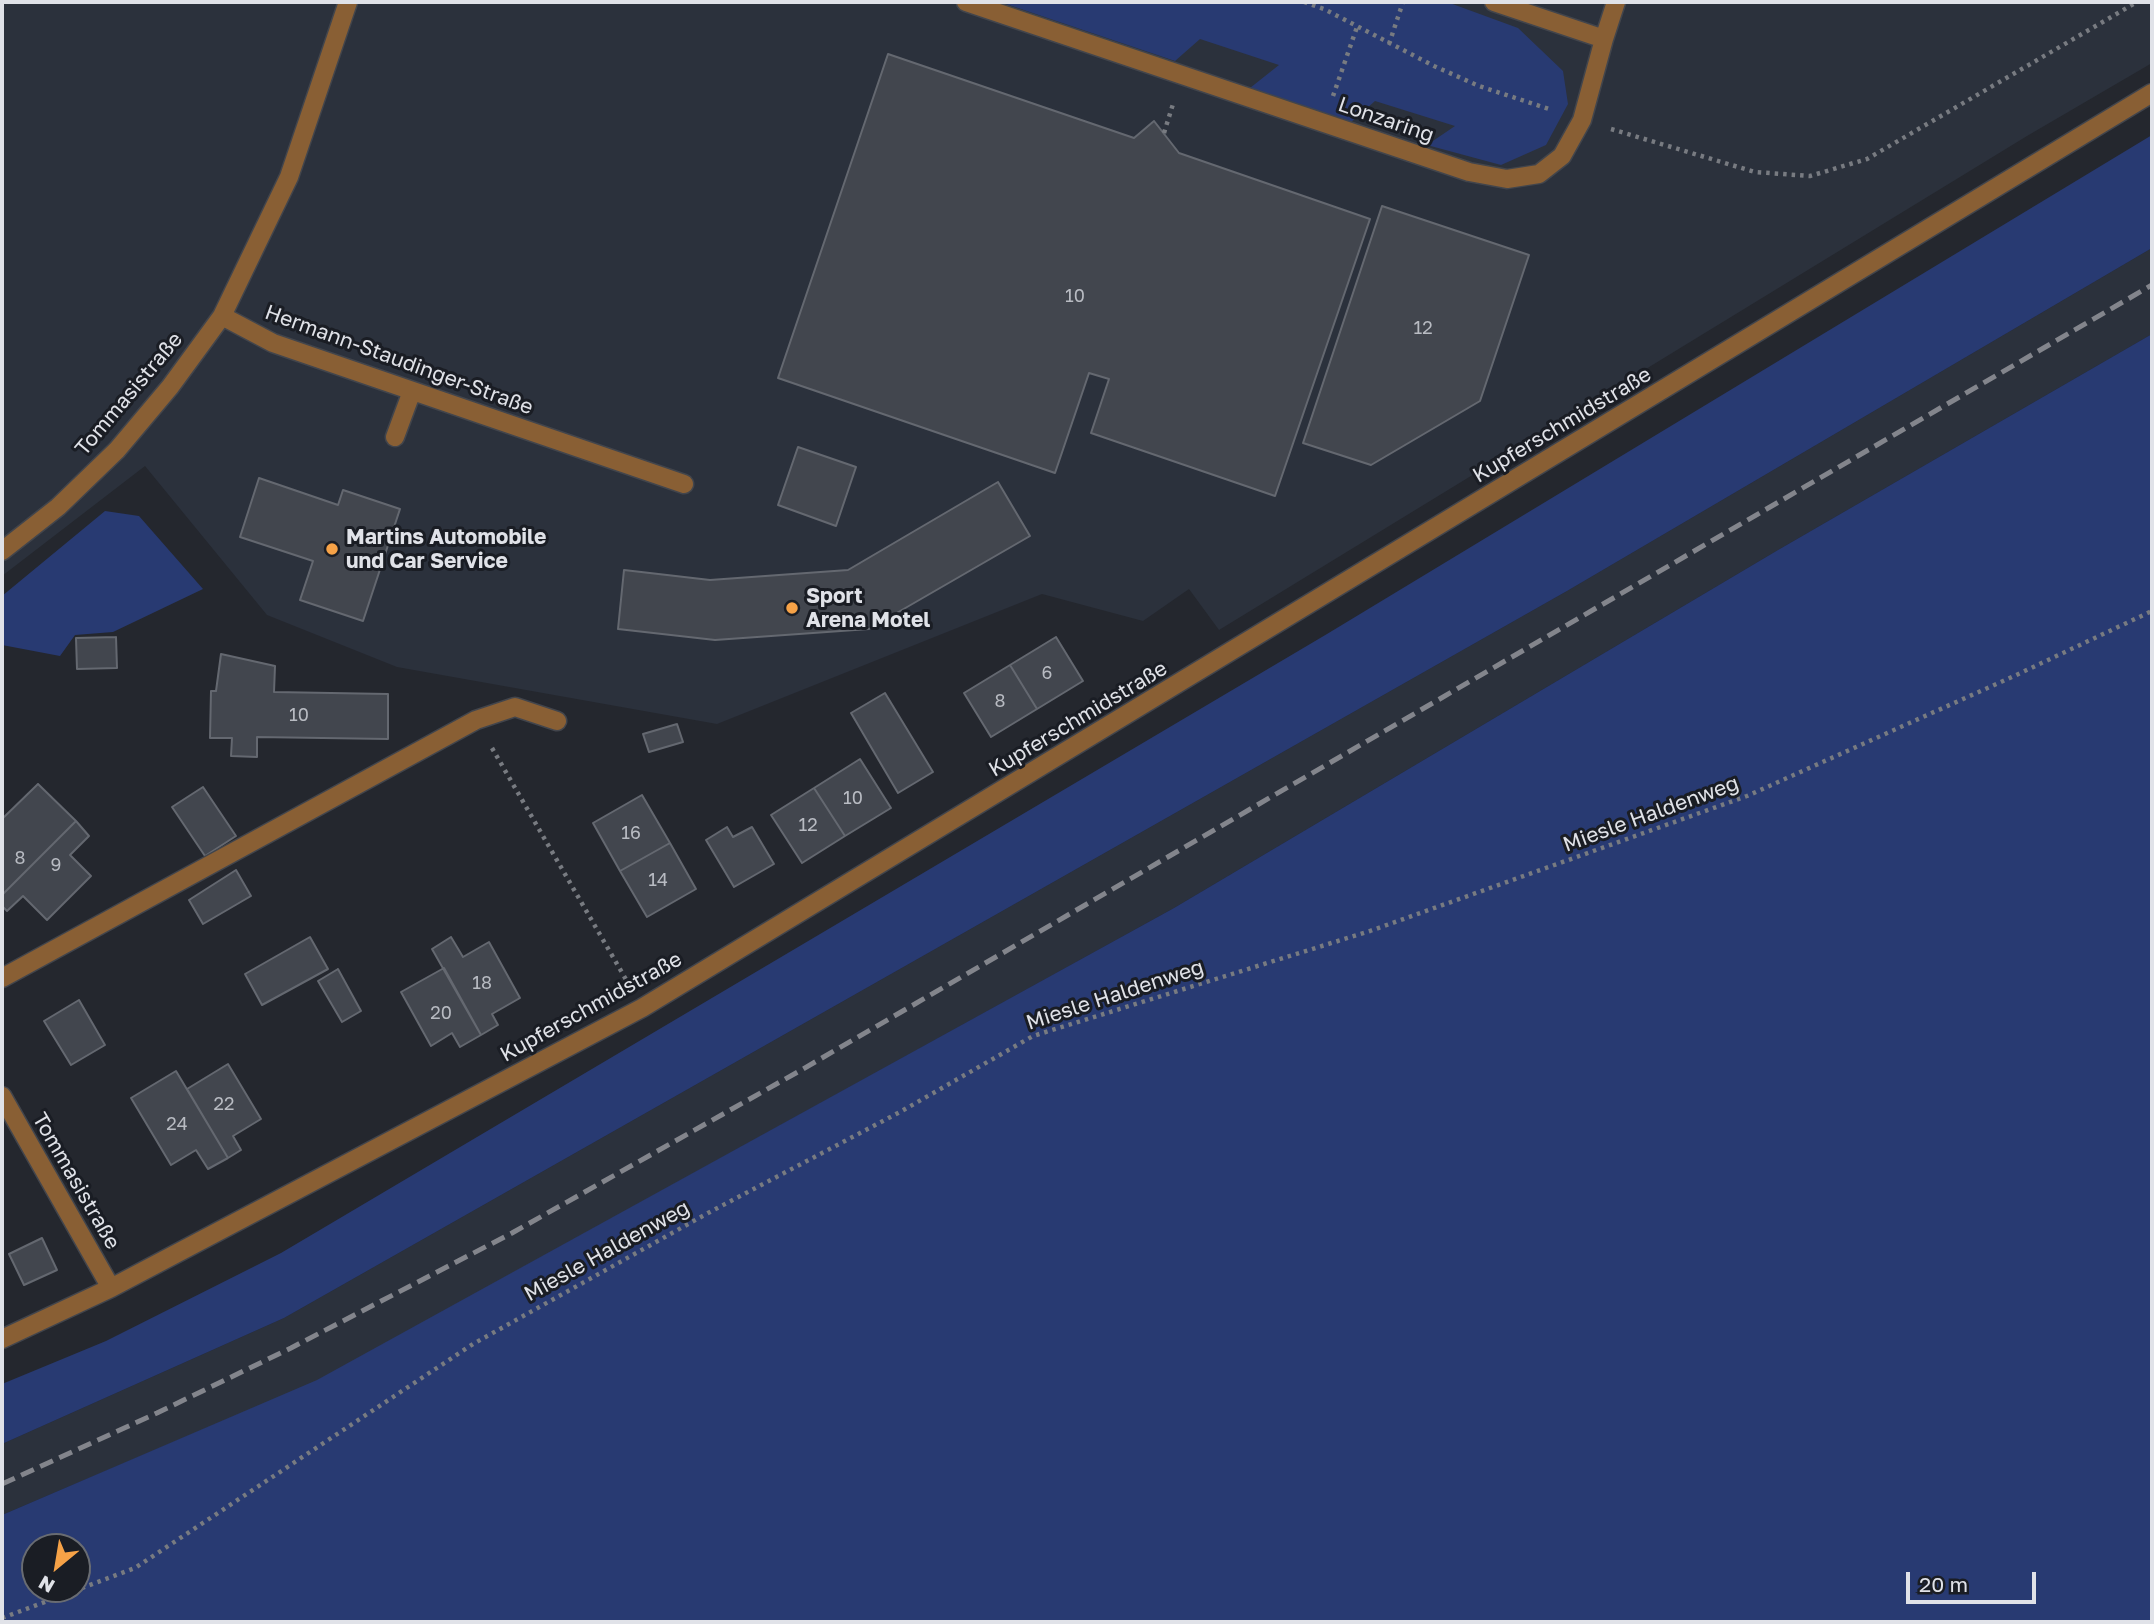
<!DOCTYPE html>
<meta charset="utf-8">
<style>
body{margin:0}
#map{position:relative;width:2154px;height:1624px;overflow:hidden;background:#24272e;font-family:"Golos Text",sans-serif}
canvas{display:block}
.frame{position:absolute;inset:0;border:4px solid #e0e2e8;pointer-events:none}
.north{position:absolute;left:21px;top:1533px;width:70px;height:70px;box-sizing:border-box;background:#1a1d24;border:2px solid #696c72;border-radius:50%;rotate:210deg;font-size:19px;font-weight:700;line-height:28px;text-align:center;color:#e0e2e8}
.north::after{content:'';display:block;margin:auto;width:24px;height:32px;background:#f6a247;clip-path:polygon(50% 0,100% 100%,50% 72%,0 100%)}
.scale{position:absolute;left:1906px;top:1572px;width:130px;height:32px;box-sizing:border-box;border:4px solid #e0e2e8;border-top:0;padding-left:9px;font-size:21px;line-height:24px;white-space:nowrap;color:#e0e2e8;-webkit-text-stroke:5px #1a1d24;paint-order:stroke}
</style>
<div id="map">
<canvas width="2154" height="1624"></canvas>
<div class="frame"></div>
<div class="north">N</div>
<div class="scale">20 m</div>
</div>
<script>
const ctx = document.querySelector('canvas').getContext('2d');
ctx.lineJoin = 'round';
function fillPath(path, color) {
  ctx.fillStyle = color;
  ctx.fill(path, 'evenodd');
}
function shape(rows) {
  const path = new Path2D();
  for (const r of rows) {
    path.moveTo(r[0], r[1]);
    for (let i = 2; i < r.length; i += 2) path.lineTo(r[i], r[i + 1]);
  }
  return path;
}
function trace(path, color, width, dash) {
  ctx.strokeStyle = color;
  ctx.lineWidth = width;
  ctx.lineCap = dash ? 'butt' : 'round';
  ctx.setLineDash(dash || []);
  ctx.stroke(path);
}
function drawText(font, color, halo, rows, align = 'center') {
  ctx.font = font + ' "Golos Text",sans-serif';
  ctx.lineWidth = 6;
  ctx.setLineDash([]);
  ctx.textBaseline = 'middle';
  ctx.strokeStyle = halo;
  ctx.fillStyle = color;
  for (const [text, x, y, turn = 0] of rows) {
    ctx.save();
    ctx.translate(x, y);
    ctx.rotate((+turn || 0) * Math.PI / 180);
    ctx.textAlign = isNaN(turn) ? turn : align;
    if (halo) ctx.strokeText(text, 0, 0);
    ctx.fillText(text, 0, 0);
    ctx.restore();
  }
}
const built = shape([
 [2,2,2152,2,2152,63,2027,136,1219,630,1189,589,1143,621,1042,594,717,724,397,667,267,615,145,466,2,576],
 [2152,248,2152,334,1778,550,1174,908,317,1381,2,1515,2,1444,284,1318,1567,591]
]);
const green = shape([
 [1000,2,1447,2,1518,28,1563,71,1568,104,1546,145,1501,165,1427,145,1455,126,1375,101,1350,123,1250,88,1279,65,1200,39,1175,61],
 [2152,135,2152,248,1567,591,284,1318,2,1444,2,1384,106,1341,281,1253,1327,634],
 [2152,334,2152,1622,2,1622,2,1515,317,1380,1174,908,1778,550],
 [77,1547,77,1589,35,1589,35,1547],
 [105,511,139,516,203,589,113,632,75,635,60,656,2,645,2,596]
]);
const building = shape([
 [888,54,1134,138,1154,121,1179,153,1370,219,1275,496,1091,433,1109,379,1089,373,1055,473,778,378,888,54],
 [1382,206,1529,255,1480,401,1371,465,1303,443,1382,206],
 [798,447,856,467,836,526,778,505,798,447],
 [259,478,338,505,343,490,400,509,363,621,300,600,313,561,240,537,259,478],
 [998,482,1030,536,869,629,715,640,618,629,624,570,710,580,848,570,998,482],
 [116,637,117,668,77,669,76,638,116,637],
 [1056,637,1083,681,1037,709,1010,665,1056,637],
 [221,654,275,666,274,692,388,694,388,739,257,737,257,757,231,756,232,738,210,738,211,691,216,691,221,654],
 [1010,665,1037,709,991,737,964,693,1010,665],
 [885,693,933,772,898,793,851,713,885,693],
 [677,724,683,742,649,752,643,734,677,724],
 [860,759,891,808,845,836,814,788,860,759],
 [38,784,76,821,2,895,2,819,38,784],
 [203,787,236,836,205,856,172,807,203,787],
 [814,788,845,836,802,863,771,815,814,788],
 [642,795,670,843,620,871,593,823,642,795],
 [76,821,89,836,70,855,91,876,47,920,23,896,7,911,2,906,2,895,76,821],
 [727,827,733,837,752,827,774,864,734,887,706,840,727,827],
 [670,843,696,889,647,917,620,871,670,843],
 [236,870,251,896,203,924,189,900,236,870],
 [310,937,328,969,262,1005,245,974,310,937],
 [451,937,463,957,489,942,520,998,492,1014,498,1025,481,1035,432,949,451,937],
 [444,968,481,1035,460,1047,452,1033,431,1046,401,992,444,968],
 [338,969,361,1011,342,1022,318,981,338,969],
 [79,1000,105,1045,71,1065,44,1021,79,1000],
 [228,1064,261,1119,233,1136,241,1150,228,1158,187,1089,228,1064],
 [176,1071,228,1158,208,1169,196,1150,171,1165,131,1098,176,1071],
 [42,1238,57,1270,24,1285,9,1254,42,1238]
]);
const path = shape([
 [1304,2,1324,9,1434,66,1479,86,1552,110],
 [1389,44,1403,2],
 [1333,96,1357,27],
 [1611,129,1755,172,1810,176,1867,159,2137,2],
 [1164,133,1173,104],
 [492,748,628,983],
 [2,1618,135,1568,473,1344,708,1213,900,1112,1033,1036,1370,931,1747,796,2012,677,2152,611]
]);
const minor = shape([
 [348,2,289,177,222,316,273,343,684,484],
 [966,2,1469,172,1507,179,1539,174,1562,156,1582,120,1604,39,1616,2],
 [1494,2,1604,39],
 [395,437,412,391],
 [2,551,58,507,117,450,170,387,222,316],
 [2,978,476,720,515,707,557,721],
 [2,1096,111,1288],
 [2,1339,111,1288,642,1008,2152,93]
]);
const rail = shape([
 [2,1484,157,1413,291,1348,512,1233,803,1069,2152,285]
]);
const markers = [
 [332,549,7,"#f6a247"],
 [792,608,7,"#f6a247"]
];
const numberNames = [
 ["10",1075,296],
 ["12",1423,328],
 ["6",1047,673],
 ["8",1000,701],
 ["10",299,715],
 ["10",853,798],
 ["12",808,825],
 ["16",631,833],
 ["8",20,858],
 ["9",56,865],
 ["14",658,880],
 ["18",482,983],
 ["20",441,1013],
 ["22",224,1104],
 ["24",177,1124]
];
const streetNames = [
 ["Lonzaring",1386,120,19],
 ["Hermann-Staudinger-Straße",399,360,20],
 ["Tommasistraße",129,394,-50],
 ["Kupferschmidstraße",1562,425,-31],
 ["Kupferschmidstraße",1078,719,-31],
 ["Miesle Haldenweg",1651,814,-20],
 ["Miesle Haldenweg",1115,995,-18],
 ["Kupferschmidstraße",591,1007,-29],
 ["Tommasistraße",76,1181,60],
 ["Miesle Haldenweg",607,1251,-29]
];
const poiNames = [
 ["Martins Automobile",346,537],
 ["und Car Service",346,561],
 ["Sport",806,596],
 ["Arena Motel",806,620]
];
fillPath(built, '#2b313c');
fillPath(green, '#283a72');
fillPath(building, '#42464e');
trace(building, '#646870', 2);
trace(minor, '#42454c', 21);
trace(path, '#787b81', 4.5, [3.5, 5]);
trace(minor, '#895f34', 18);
trace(rail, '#83858c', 5, [14, 7]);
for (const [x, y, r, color] of markers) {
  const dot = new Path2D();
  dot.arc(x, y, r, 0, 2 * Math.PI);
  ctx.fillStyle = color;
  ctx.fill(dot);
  trace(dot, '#1a1d24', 2.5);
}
drawText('18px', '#b8bbc2', null, numberNames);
drawText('21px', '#e0e2e8', '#1a1d24', streetNames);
drawText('bold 21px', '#e0e2e8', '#1a1d24', poiNames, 'left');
</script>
